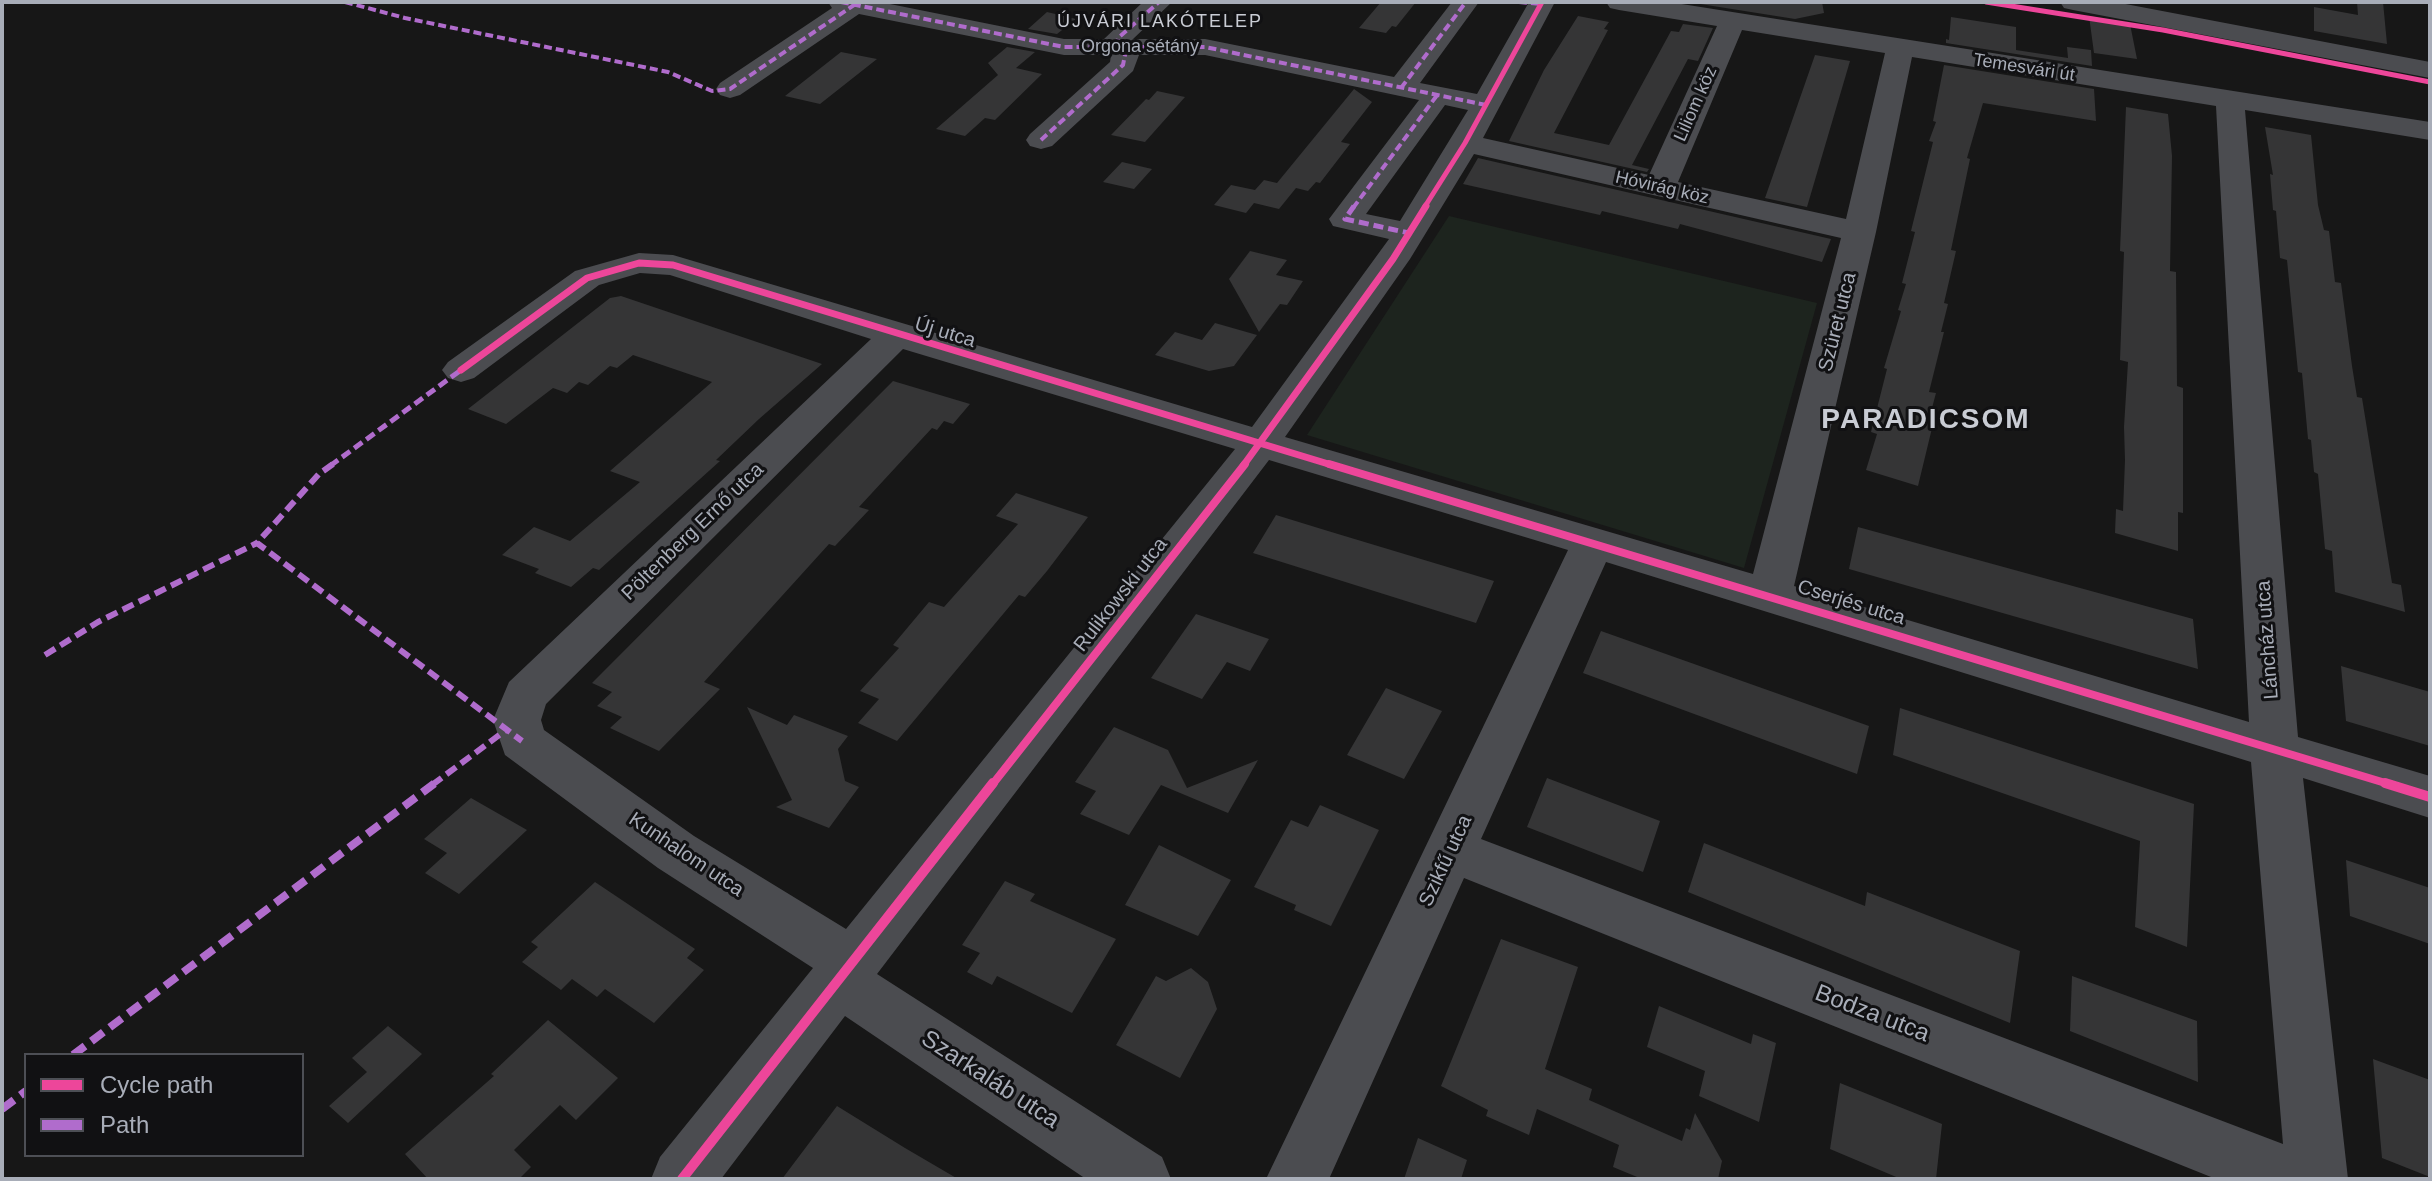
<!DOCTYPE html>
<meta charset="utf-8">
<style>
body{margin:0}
#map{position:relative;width:2432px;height:1181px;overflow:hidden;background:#171717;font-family:Helvetica,sans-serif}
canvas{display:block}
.frame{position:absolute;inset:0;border:4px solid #a8adb8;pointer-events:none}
.legend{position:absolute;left:24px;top:1053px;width:280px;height:104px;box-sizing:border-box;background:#111113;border:2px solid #4d4f55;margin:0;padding:10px 14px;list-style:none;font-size:24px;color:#a8adb8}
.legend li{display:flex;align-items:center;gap:16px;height:40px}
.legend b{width:40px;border:2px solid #4d4f55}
</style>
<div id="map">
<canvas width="2432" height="1181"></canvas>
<div class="frame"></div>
<ul class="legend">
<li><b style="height:10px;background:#ed469a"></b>Cycle path</li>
<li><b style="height:10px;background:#b06ccc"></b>Path</li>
</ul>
</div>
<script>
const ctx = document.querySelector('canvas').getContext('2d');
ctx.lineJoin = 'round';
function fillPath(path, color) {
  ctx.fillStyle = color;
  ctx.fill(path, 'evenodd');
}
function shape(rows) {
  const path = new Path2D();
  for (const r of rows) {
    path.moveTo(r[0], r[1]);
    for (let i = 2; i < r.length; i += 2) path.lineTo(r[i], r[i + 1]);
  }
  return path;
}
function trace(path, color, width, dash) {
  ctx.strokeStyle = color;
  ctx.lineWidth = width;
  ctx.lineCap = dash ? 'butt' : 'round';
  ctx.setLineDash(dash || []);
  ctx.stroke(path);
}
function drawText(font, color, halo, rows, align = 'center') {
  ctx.font = font + ' Helvetica,sans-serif';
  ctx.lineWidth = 6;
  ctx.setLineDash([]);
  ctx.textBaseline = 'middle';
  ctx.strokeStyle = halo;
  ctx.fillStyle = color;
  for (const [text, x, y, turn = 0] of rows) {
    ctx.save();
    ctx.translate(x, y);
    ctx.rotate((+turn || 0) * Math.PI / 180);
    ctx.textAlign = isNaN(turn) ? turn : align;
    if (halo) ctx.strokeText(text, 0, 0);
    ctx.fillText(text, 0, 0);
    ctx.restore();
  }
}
const green = shape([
 [1449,216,1817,303,1744,568,1307,435]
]);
const building = shape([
 [1381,2,1416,2,1396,27,1392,26,1386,33,1359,28],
 [1822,2,1824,13,1795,19,1694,3],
 [2357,2,2383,2,2387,44,2314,31,2314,7,2358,15],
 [1047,12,1076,19,1057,34,1028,29],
 [1578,16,1609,22,1604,29,1608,30,1554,133,1609,145,1671,31,1679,32,1683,24,1713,28,1698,61,1688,59,1632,165,1649,169,1647,172,1509,141,1544,70],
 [2089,16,2130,24,2137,59,2094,53],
 [1951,17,2016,27,2016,50,2068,58,2067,47,2091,50,2092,66,1946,43,1946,39,1949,40],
 [1007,47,1035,52,1016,68,1042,74,995,120,985,118,965,136,936,129,998,75,988,63],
 [841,52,877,59,820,104,785,96],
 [1815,55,1850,61,1807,207,1765,198],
 [1944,65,2094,89,2096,121,1983,103,1967,158,1970,159,1951,250,1956,251,1944,303,1948,304,1941,332,1944,332,1929,392,1936,393,1928,423,1933,424,1918,486,1866,470,1877,434,1871,432,1887,369,1884,368,1901,311,1898,310,1906,284,1902,283,1915,232,1911,231,1933,142,1929,141,1936,122,1933,121],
 [1354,89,1372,102,1341,142,1350,144,1320,183,1316,182,1308,191,1296,188,1279,209,1254,203,1246,213,1214,205,1231,185,1255,190,1264,180,1277,183],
 [1157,91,1185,97,1145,142,1111,135,1146,99,1149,100],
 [2126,107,2168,114,2172,156,2170,271,2176,272,2177,386,2183,388,2183,513,2178,512,2178,551,2115,533,2116,509,2123,511,2125,460,2124,427,2128,362,2120,360,2124,252,2120,251],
 [2265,127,2311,135,2318,205,2324,230,2329,231,2335,282,2341,283,2352,366,2357,397,2362,398,2392,583,2401,585,2405,612,2335,592,2332,551,2325,549,2318,474,2314,472,2311,440,2308,439,2302,373,2298,372,2287,260,2280,258,2276,211,2273,210,2270,174,2273,175],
 [1478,158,1831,239,1822,262,1680,224,1678,229,1602,211,1600,215,1463,184],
 [1122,162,1152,169,1134,189,1103,182],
 [1250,251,1287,260,1276,275,1303,281,1287,305,1280,304,1259,332,1229,279],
 [621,296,822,364,759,419,716,460,720,461,599,570,593,568,571,587,535,573,539,569,502,555,534,527,570,541,640,482,610,471,712,382,633,355,617,368,610,366,588,385,579,382,567,393,553,388,506,424,468,409,610,298],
 [1215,323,1257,335,1234,366,1209,371,1155,355,1175,332,1202,340],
 [893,381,970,404,953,424,944,421,937,430,932,428,859,507,869,510,835,546,829,544,704,682,720,689,659,751,610,728,622,717,597,706,612,692,592,683],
 [1016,493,1088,517,1047,571,1025,597,1019,595,897,741,858,723,879,699,860,691,899,648,893,645,929,602,944,607,1018,524,996,516],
 [1276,515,1328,531,1494,581,1476,623,1253,553],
 [1858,527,2193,619,2198,669,1849,569],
 [1196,614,1269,639,1250,671,1227,662,1202,699,1151,678],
 [1601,631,1869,726,1857,774,1583,673],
 [2341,666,2430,692,2430,746,2346,721],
 [1386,688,1442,711,1404,779,1347,755],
 [747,707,787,725,794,715,848,736,838,749,845,781,859,787,829,828,776,807,792,800],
 [1900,708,2194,804,2187,947,2135,927,2140,841,1893,755],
 [1114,727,1168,750,1187,788,1258,760,1228,813,1161,785,1129,835,1080,814,1096,791,1075,782],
 [1547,778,1660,821,1643,872,1527,827],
 [471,798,527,830,459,894,425,873,447,853,424,839],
 [1320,805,1379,830,1331,926,1294,910,1296,905,1254,887,1291,820,1308,827],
 [1704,843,1865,906,1867,892,2020,951,2010,1023,1688,892],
 [1159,845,1231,880,1198,936,1125,905],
 [2346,860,2430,888,2430,944,2350,916],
 [1005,881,1035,894,1030,901,1116,939,1072,1013,997,976,992,985,967,972,980,953,962,945],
 [595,882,695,949,687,958,704,970,654,1023,605,989,597,997,572,979,561,990,522,962,538,947,531,942],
 [1501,939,1578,967,1545,1069,1592,1089,1589,1100,1682,1141,1686,1128,1690,1130,1695,1113,1722,1161,1718,1179,1642,1179,1613,1167,1619,1145,1537,1109,1529,1135,1486,1116,1488,1110,1441,1086],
 [1191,968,1208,982,1217,1009,1180,1078,1116,1045,1156,976,1166,981],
 [2072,976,2197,1021,2198,1082,2070,1031],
 [1659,1006,1751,1044,1753,1034,1776,1043,1759,1122,1699,1096,1705,1071,1647,1047],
 [548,1020,618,1078,576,1120,560,1105,514,1150,531,1167,519,1179,428,1179,405,1154,494,1076,491,1074],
 [388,1026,422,1054,348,1123,329,1106,367,1072,352,1058],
 [2373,1059,2430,1080,2430,1177,2382,1158],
 [1840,1083,1942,1124,1936,1179,1901,1179,1830,1149],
 [837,1106,905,1148,958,1179,782,1179],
 [1418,1138,1467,1160,1461,1179,1404,1179]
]);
const minor = shape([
 [828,2,880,2,1064,39,1104,39,1143,2,1172,2,1133,39,1205,39,1394,77,1452,2,1479,2,1420,83,1477,94,1529,2,1555,2,1483,138,1649,175,1717,26,1619,10,1610,8,1606,2,1669,2,2430,122,2430,140,2245,110,2298,737,2430,776,2430,818,2303,778,2348,1179,2216,1179,1464,878,1329,1179,1266,1179,1568,550,1269,460,877,974,1162,1157,1171,1179,1086,1179,845,1016,721,1179,651,1179,660,1157,813,968,658,868,505,755,493,720,509,682,871,339,670,275,640,273,599,285,474,378,461,382,448,378,442,370,448,362,575,271,639,253,673,255,1252,427,1389,239,1333,226,1329,219,1419,100,1205,55,1139,55,1133,71,1052,146,1041,149,1030,146,1026,140,1030,134,1110,62,1111,55,1064,55,859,14,740,95,730,98,720,95,716,89,720,83,832,8,828,2],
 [1742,30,1885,53,1846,219,1678,182,1742,30],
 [1912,57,2216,106,2249,722,1794,586,1876,232,1912,57],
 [1445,105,1468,110,1400,221,1366,214,1445,105],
 [1474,154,1841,238,1753,574,1285,437,1410,259,1474,154],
 [903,349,1235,449,846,929,694,836,544,730,541,720,546,704,903,349],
 [1606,562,2251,762,2283,1144,1481,839,1606,562],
 [2060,2,2115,2,2430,62,2430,78,2073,10,2064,8,2060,2]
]);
const quietFar3 = shape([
 [345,2,405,18,668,72,712,91,730,89,854,5],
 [841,2,1064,47,1205,47,1486,105],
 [1519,2,1541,4],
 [1401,88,1466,2],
 [1041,140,1123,65,1125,55,1117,43,1118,38,1159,2],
 [1353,208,1438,94]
]);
const quietFar2 = shape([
 [1354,206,1345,219,1409,233],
 [330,466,461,370]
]);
const quietFar1 = shape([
 [333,464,319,474,257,543,522,741],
 [45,655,98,622,257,543],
 [432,785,506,730]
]);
const quiet = shape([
 [73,1055,435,783],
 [2,1109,26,1091]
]);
const cyclewayFar3 = shape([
 [1986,2,2163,30,2430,82],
 [1424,208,1465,143,1542,2]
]);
const cyclewayFar2 = shape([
 [461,370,587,278,639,263,673,265,1335,466],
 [1243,466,1393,259,1426,206]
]);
const cyclewayFar1 = shape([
 [1329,464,2392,785],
 [992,785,1245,464]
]);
const cycleway = shape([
 [2385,783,2430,797],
 [682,1179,993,783]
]);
const farNeighbourhoodnames = [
 ["ÚJVÁRI LAKÓTELEP",1160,22]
];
const farStreetnames = [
 ["Orgona sétány",1140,47],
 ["Temesvári út",2024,68,9],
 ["Liliom köz",1696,104,-66],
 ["Hóvirág köz",1662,188,13]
];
const streetNames = [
 ["Szüret utca",1838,322,-76],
 ["Új utca",945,333,17],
 ["Pöltenberg Ernő utca",693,532,-44],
 ["Rulikowski utca",1121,595,-52],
 ["Cserjés utca",1851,603,17],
 ["Láncház utca",2268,640,-94],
 ["Kunhalom utca",686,855,34],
 ["Szikfű utca",1446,861,-65]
];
const nearStreetnames = [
 ["Bodza utca",1872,1014,21],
 ["Szarkaláb utca",990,1080,33]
];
const districtNames = [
 ["PARADICSOM",1926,420]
];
fillPath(green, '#1d241e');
fillPath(building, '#353536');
fillPath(minor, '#4b4c50');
trace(quietFar3, '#b06ccc', 4, [8, 4]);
trace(quietFar2, '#b06ccc', 5, [10, 5]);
trace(quietFar1, '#b06ccc', 6, [12, 6]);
trace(quiet, '#b06ccc', 8, [15, 8]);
trace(cyclewayFar3, '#ed469a', 5);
trace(cyclewayFar2, '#ed469a', 7);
trace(cyclewayFar1, '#ed469a', 8);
trace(cycleway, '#ed469a', 10);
ctx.letterSpacing = '2px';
drawText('18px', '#c9ccd4', '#111113', farNeighbourhoodnames);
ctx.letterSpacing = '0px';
drawText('18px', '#a8adb8', '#111113', farStreetnames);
drawText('20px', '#a8adb8', '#111113', streetNames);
drawText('24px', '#a8adb8', '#111113', nearStreetnames);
ctx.letterSpacing = '2px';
drawText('bold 28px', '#c9ccd4', '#111113', districtNames);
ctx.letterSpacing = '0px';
</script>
